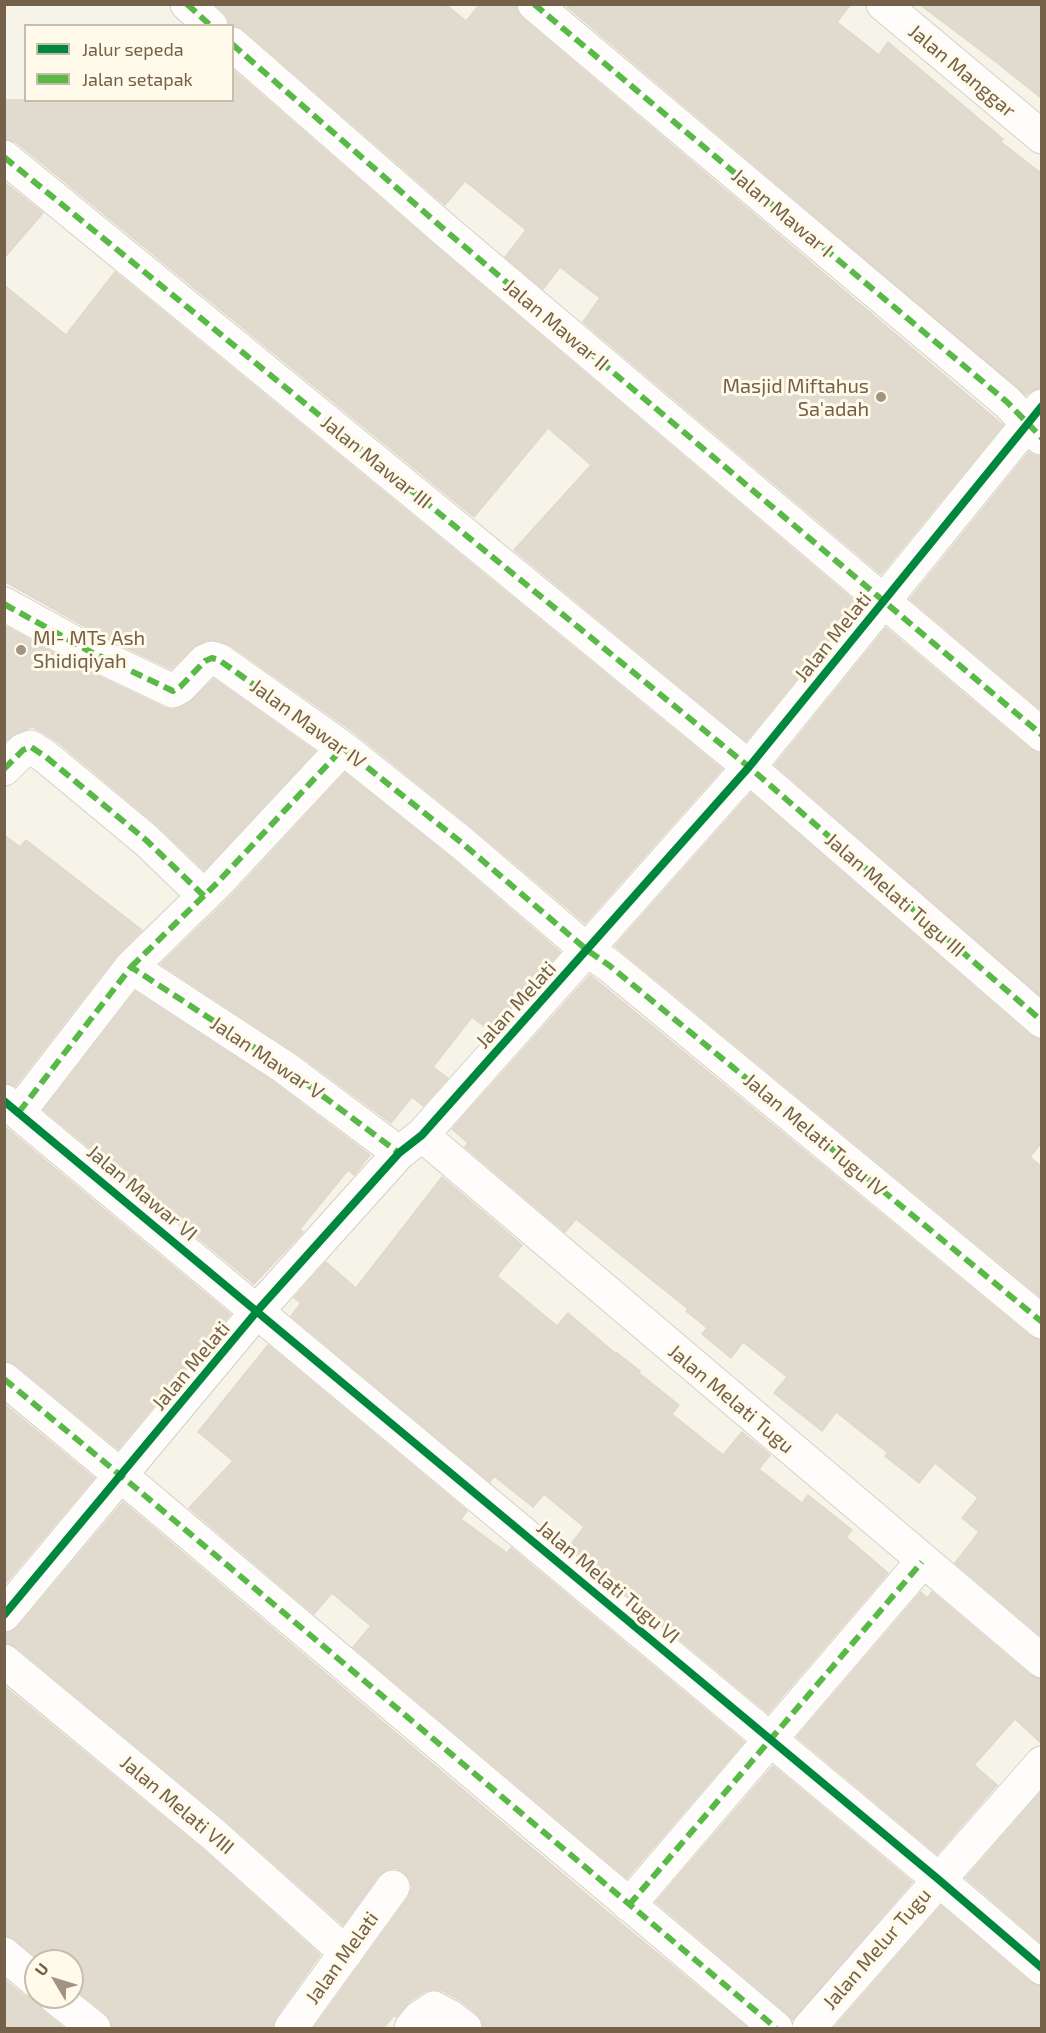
<!DOCTYPE html>
<style>
body{margin:0}
#map{position:relative;width:1046px;height:2033px;overflow:hidden;background:#f6f4e9;font-family:"Exo 2",sans-serif}
canvas{display:block}
.frame{position:absolute;inset:0;border:6px solid #756049;pointer-events:none}
.legend{position:absolute;left:24px;top:24px;width:210px;height:78px;box-sizing:border-box;background:#fffaea;border:2px solid #c8bcaa;margin:0;padding:8px 10px;list-style:none;font-size:18px;color:#756049}
.legend li{display:flex;align-items:center;gap:12px;height:30px}
.legend b{width:30px;border:2px solid #c8bcaa}
.north{position:absolute;left:24px;top:1949px;width:60px;height:60px;box-sizing:border-box;background:#fffaea;border:2px solid #c8bcaa;border-radius:50%;rotate:308deg;font-size:16px;font-weight:700;line-height:24px;text-align:center;color:#756049}
.north::after{content:'';display:block;margin:auto;width:21px;height:27px;background:#a29481;clip-path:polygon(50% 0,100% 100%,50% 72%,0 100%)}
</style>
<div id="map">
<canvas width="1046" height="2033"></canvas>
<div class="frame"></div>
<ul class="legend">
<li><b style="height:8px;background:#00873e"></b>Jalur sepeda</li>
<li><b style="height:8px;background:#58b947"></b>Jalan setapak</li>
</ul>
<div class="north">U</div>
</div>
<script>
const ctx = document.querySelector('canvas').getContext('2d');
ctx.lineJoin = 'round';
function fillPath(path, color) {
  ctx.fillStyle = color;
  ctx.fill(path, 'evenodd');
}
function shape(rows) {
  const path = new Path2D();
  for (const r of rows) {
    path.moveTo(r[0], r[1]);
    for (let i = 2; i < r.length; i += 2) path.lineTo(r[i], r[i + 1]);
  }
  return path;
}
function trace(path, color, width, dash) {
  ctx.strokeStyle = color;
  ctx.lineWidth = width;
  ctx.lineCap = dash ? 'butt' : 'round';
  ctx.setLineDash(dash || []);
  ctx.stroke(path);
}
function drawText(font, color, halo, rows, align = 'center') {
  ctx.font = font + ' "Exo 2",sans-serif';
  ctx.lineWidth = 6;
  ctx.setLineDash([]);
  ctx.textBaseline = 'middle';
  ctx.strokeStyle = halo;
  ctx.fillStyle = color;
  for (const [text, x, y, turn = 0] of rows) {
    ctx.save();
    ctx.translate(x, y);
    ctx.rotate((+turn || 0) * Math.PI / 180);
    ctx.textAlign = isNaN(turn) ? turn : align;
    if (halo) ctx.strokeText(text, 0, 0);
    ctx.fillText(text, 0, 0);
    ctx.restore();
  }
}
const building = shape([
 [215,4,445,4,466,21,480,4,516,4,517,11,522,18,1003,425,881,574,583,322,600,298,560,267,543,289,505,257,526,230,465,181,445,205,244,30,236,26,229,26,229,20,224,13,215,4],
 [564,4,851,4,837,22,879,55,888,42,1003,139,1001,142,1041,173,1041,388,1035,389,1026,395,564,4],
 [919,4,1041,4,1041,98,996,62,919,4],
 [232,69,434,245,858,604,746,741,514,550,591,465,548,428,474,517,16,142,4,139,4,100,232,100,232,69],
 [4,182,43,213,4,258,4,182],
 [115,272,722,769,585,923,474,829,355,733,230,645,217,640,205,641,192,648,171,669,98,634,4,581,4,285,66,335,115,272],
 [1029,452,1035,456,1041,456,1041,710,910,599,1029,452],
 [7,627,81,668,165,708,174,710,189,703,214,679,315,751,204,870,158,826,58,742,41,731,32,727,16,733,4,742,4,631,7,627],
 [886,628,1030,749,1041,753,1041,996,775,765,886,628],
 [345,773,450,857,560,952,490,1031,472,1017,433,1067,448,1078,423,1106,412,1097,391,1123,295,1052,161,964,232,895,345,773],
 [751,793,1030,1035,1041,1039,1041,1143,1030,1157,1041,1166,1041,1297,615,946,751,793],
 [4,835,20,847,26,840,142,930,116,956,15,1086,4,1083,4,835],
 [590,975,1030,1336,1041,1340,1041,1636,955,1563,979,1532,962,1518,978,1498,935,1463,919,1483,885,1456,888,1453,836,1412,822,1431,774,1393,787,1377,743,1342,731,1358,702,1334,707,1328,686,1311,688,1309,576,1219,565,1232,465,1147,468,1143,452,1129,590,975],
 [135,992,273,1082,370,1155,354,1175,348,1170,300,1229,303,1232,254,1284,44,1110,135,992],
 [4,1126,230,1314,118,1449,16,1365,4,1361,4,1126],
 [442,1177,522,1245,497,1276,557,1326,568,1313,615,1353,616,1352,640,1371,639,1373,679,1405,672,1414,723,1455,742,1432,770,1455,759,1469,802,1503,808,1495,852,1530,846,1537,888,1573,768,1713,569,1547,584,1527,544,1494,533,1507,494,1476,490,1482,291,1316,301,1303,294,1298,326,1262,356,1288,442,1177],
 [268,1345,467,1511,461,1519,507,1553,511,1548,744,1742,627,1878,353,1647,371,1626,332,1593,314,1614,189,1508,233,1461,198,1432,268,1345],
 [4,1404,94,1478,4,1585,4,1404],
 [123,1502,617,1920,748,2028,483,2028,482,2020,476,2013,458,1999,443,1991,434,1989,424,1992,409,2002,396,2017,394,2015,384,2028,314,2028,408,1898,412,1888,410,1879,404,1872,395,1868,385,1870,378,1876,343,1925,225,1820,16,1647,4,1643,4,1633,11,1632,18,1627,123,1502],
 [921,1592,927,1598,932,1592,1030,1675,1041,1679,1041,1743,1015,1719,974,1765,997,1785,937,1854,797,1737,921,1592],
 [4,1686,201,1848,320,1955,276,2017,273,2028,112,2028,111,2021,106,2014,72,1987,72,1961,41,1961,16,1940,4,1936,4,1686],
 [773,1766,912,1882,793,2020,788,2014,656,1902,773,1766],
 [1041,1792,1041,1943,966,1878,1041,1792],
 [941,1906,1030,1982,1041,1986,1041,2028,834,2028,941,1906],
 [4,1979,24,1996,37,1999,38,2004,43,2011,64,2028,4,2028,4,1979]
]);
const minor = shape([
 [187,4,211,26],
 [534,4,1007,402,1041,438],
 [883,4,1042,137],
 [232,44,446,231,1042,735],
 [4,157,749,767,1042,1021],
 [4,604,89,651,173,691,180,687,205,661,212,658,219,660,343,748,462,843,587,950,610,966,1042,1322],
 [4,769,23,750,31,747,46,757,146,840,204,896],
 [131,967,218,882,343,748],
 [4,1101,938,1879,1042,1968],
 [19,1112,131,967,284,1067,399,1153],
 [422,1135,1042,1661],
 [4,1379,137,1489,776,2028],
 [4,1615,258,1310,399,1153,422,1135,749,767,1042,406],
 [4,1661,213,1834,346,1953],
 [629,1905,922,1562],
 [4,1954,36,1981],
 [55,1997,94,2028],
 [291,2028,393,1887],
 [411,2028,419,2018,434,2008,449,2016,465,2028],
 [809,2028,1042,1763]
]);
const quiet = shape([
 [187,4,211,26],
 [534,4,1007,402,1042,438],
 [232,44,446,231,1042,735],
 [4,157,749,767,1042,1021],
 [4,604,89,651,173,691,180,687,205,661,212,658,219,660,343,748,462,843,587,950,610,966,1042,1322],
 [4,769,23,750,31,747,46,757,146,840,204,896],
 [131,967,218,882,343,748],
 [19,1112,131,967,284,1067,399,1153],
 [4,1379,137,1489,776,2028],
 [629,1905,922,1562]
]);
const cycleway = shape([
 [4,1101,938,1879,1042,1968],
 [4,1615,258,1310,399,1153,422,1135,749,767,1042,406]
]);
const markers = [
 [881,397,6,"#a29481"],
 [21,650,6,"#a29481"]
];
const streetNames = [
 ["Jalan Manggar",962,71,40],
 ["Jalan Mawar I",782,213,40],
 ["Jalan Mawar II",556,325,40],
 ["Jalan Mawar III",376,462,39],
 ["Jalan Melati",833,637,-51],
 ["Jalan Mawar IV",308,724,36],
 ["Jalan Melati Tugu III",895,895,41],
 ["Jalan Melati",516,1005,-48],
 ["Jalan Mawar V",267,1058,34],
 ["Jalan Melati Tugu IV",815,1135,40],
 ["Jalan Mawar VI",142,1193,40],
 ["Jalan Melati",191,1366,-50],
 ["Jalan Melati Tugu",731,1399,40],
 ["Jalan Melati Tugu VI",608,1582,40],
 ["Jalan Melati VIII",177,1805,40],
 ["Jalan Melur Tugu",877,1949,-49],
 ["Jalan Melati",342,1958,-54]
];
const poiNames = [
 ["Masjid Miftahus",869,386],
 ["Sa'adah",869,409],
 ["MI- MTs Ash",33,638,"left"],
 ["Shidiqiyah",33,661,"left"]
];
fillPath(building, '#e1dace');
trace(building, '#dfd8cb', 1.5);
trace(minor, '#d5d0c6', 35);
trace(minor, '#fefdfc', 33);
trace(quiet, '#58b947', 6, [12, 6]);
trace(cycleway, '#00873e', 8);
for (const [x, y, r, color] of markers) {
  const dot = new Path2D();
  dot.arc(x, y, r, 0, 2 * Math.PI);
  ctx.fillStyle = color;
  ctx.fill(dot);
  trace(dot, '#fffaea', 2);
}
drawText('20px', '#756049', '#fffaea', streetNames);
drawText('20px', '#756049', '#fffaea', poiNames, 'right');
</script>
